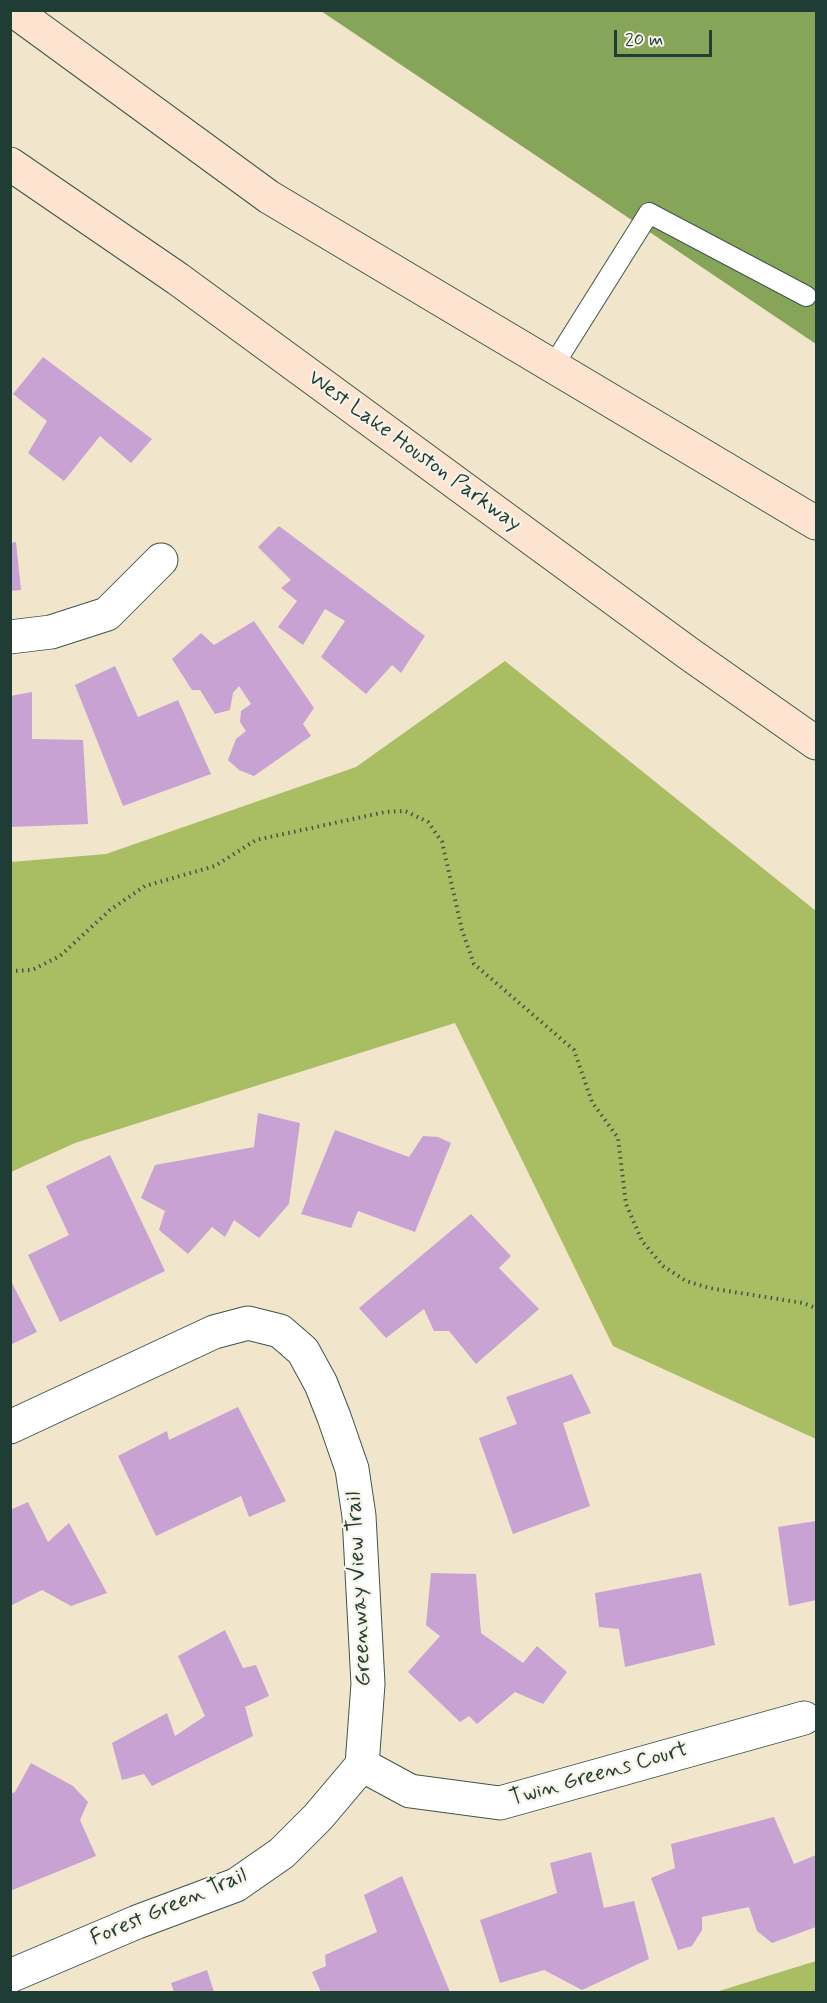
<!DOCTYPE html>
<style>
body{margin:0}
#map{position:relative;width:827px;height:2003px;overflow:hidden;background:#f1e5cc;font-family:Mynerve,sans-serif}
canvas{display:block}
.frame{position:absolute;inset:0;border:12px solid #1f3d34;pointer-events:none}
.scale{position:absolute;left:614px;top:30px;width:98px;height:27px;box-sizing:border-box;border:3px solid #1f3d34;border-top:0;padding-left:8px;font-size:18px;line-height:21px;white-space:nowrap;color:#1f3d34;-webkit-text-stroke:4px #f7f3e8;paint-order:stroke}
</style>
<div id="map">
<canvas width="827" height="2003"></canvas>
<div class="frame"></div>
<div class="scale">20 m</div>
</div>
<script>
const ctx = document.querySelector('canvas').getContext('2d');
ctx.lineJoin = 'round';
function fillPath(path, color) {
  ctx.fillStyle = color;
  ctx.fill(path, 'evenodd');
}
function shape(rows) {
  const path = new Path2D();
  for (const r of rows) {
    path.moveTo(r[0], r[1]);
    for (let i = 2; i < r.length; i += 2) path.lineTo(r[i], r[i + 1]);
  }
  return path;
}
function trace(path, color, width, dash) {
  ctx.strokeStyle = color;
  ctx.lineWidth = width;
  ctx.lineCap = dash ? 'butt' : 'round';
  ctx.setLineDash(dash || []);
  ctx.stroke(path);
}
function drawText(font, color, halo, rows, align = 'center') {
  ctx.font = font + ' Mynerve,sans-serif';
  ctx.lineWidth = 4.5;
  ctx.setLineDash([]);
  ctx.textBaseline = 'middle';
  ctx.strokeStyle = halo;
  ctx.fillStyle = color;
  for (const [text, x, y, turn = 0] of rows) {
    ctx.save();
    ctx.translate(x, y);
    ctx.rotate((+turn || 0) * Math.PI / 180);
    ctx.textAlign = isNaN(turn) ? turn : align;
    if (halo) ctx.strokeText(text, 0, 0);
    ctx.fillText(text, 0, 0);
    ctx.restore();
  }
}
const green = shape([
 [505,661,816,911,816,1439,613,1346,455,1023,75,1143,11,1172,11,862,106,854,356,767],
 [816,1961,816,1992,716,1992]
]);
const forest = shape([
 [321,11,816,11,816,344]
]);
const building = shape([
 [43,357,152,439,131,463,100,436,64,481,28,453,47,421,13,394],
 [279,526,425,636,401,673,392,665,366,694,321,657,345,621,325,609,303,645,278,627,297,601,281,588,291,580,258,547],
 [16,542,21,590,10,591,10,543],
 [254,621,314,708,303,724,311,736,254,776,239,770,228,760,236,739,246,731,240,722,241,711,251,704,239,686,233,693,230,710,215,714,200,690,192,690,172,659,201,633,214,645],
 [115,666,138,717,178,700,211,774,123,806,75,685],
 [32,692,32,739,83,740,88,824,10,827,10,696],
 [258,1113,300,1123,289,1204,259,1238,234,1220,225,1237,212,1227,188,1254,159,1230,165,1211,141,1198,155,1165,254,1147],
 [335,1130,409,1157,423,1136,438,1137,451,1143,415,1232,358,1211,351,1228,301,1214],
 [110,1155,165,1271,60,1322,28,1255,69,1235,46,1186],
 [471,1214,511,1256,499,1268,539,1309,476,1364,449,1331,434,1331,424,1309,386,1338,359,1308],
 [10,1279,37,1332,10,1345],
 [572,1374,591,1413,563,1423,590,1506,513,1534,479,1438,517,1424,506,1397],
 [238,1407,286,1501,249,1517,241,1496,156,1536,118,1456,167,1431,169,1440],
 [28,1502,48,1542,69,1523,107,1593,71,1606,42,1590,10,1606,10,1510],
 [816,1521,816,1600,789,1606,778,1527],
 [431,1573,476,1574,481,1633,523,1663,537,1646,567,1672,543,1704,515,1692,477,1724,469,1716,460,1722,408,1672,440,1636,426,1625],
 [701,1573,715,1645,625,1667,619,1629,599,1627,595,1593],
 [225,1630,243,1668,256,1665,269,1696,245,1707,253,1736,152,1786,144,1774,122,1780,112,1743,167,1713,175,1736,205,1716,178,1656],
 [31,1763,73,1786,88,1802,80,1820,96,1856,10,1891,10,1794,15,1792],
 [774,1817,794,1864,816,1855,816,1927,772,1943,757,1931,749,1907,702,1917,702,1930,692,1946,678,1950,651,1878,675,1868,671,1844],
 [591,1852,604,1908,634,1901,649,1959,582,1990,544,1970,500,1983,480,1920,557,1893,550,1863],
 [402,1876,450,1992,321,1992,312,1972,326,1966,325,1955,377,1932,364,1895],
 [207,1970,214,1992,174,1992,171,1983]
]);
const path = shape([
 [10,971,32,970,60,956,110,910,145,886,215,866,256,840,385,812,405,811,428,822,442,842,462,930,474,964,574,1050,592,1102,618,1138,626,1204,642,1241,663,1266,686,1281,709,1288,803,1303,816,1308]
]);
const lane = shape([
 [553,366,649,213,806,296]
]);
const street = shape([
 [10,637,51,632,107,614,161,560],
 [10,1427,214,1332,248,1323,280,1331,303,1351,321,1384,334,1417,352,1469,359,1516,368,1684,362,1765],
 [362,1765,410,1791,500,1803,804,1718],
 [10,1976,137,1922,236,1885,282,1853,318,1817,362,1765]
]);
const secondary = shape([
 [13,10,269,197,816,523],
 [10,164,178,279,688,653,816,743]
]);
const streetNames = [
 ["West Lake Houston Parkway",414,452,36],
 ["Greenway View Trail",360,1589,-93],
 ["Twin Greens Court",599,1775,-16],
 ["Forest Green Trail",169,1908,-23]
];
fillPath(green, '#a9be62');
fillPath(forest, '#86a558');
fillPath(building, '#c8a2d3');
trace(lane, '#3e564b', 22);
trace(street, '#3e564b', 35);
trace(secondary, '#3e564b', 35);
trace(path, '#3e564b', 4, [1.5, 4.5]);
trace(lane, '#fff', 20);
trace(street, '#fff', 33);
trace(secondary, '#fde4d1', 33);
drawText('22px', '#1f3d34', '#f7f3e8', streetNames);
</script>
